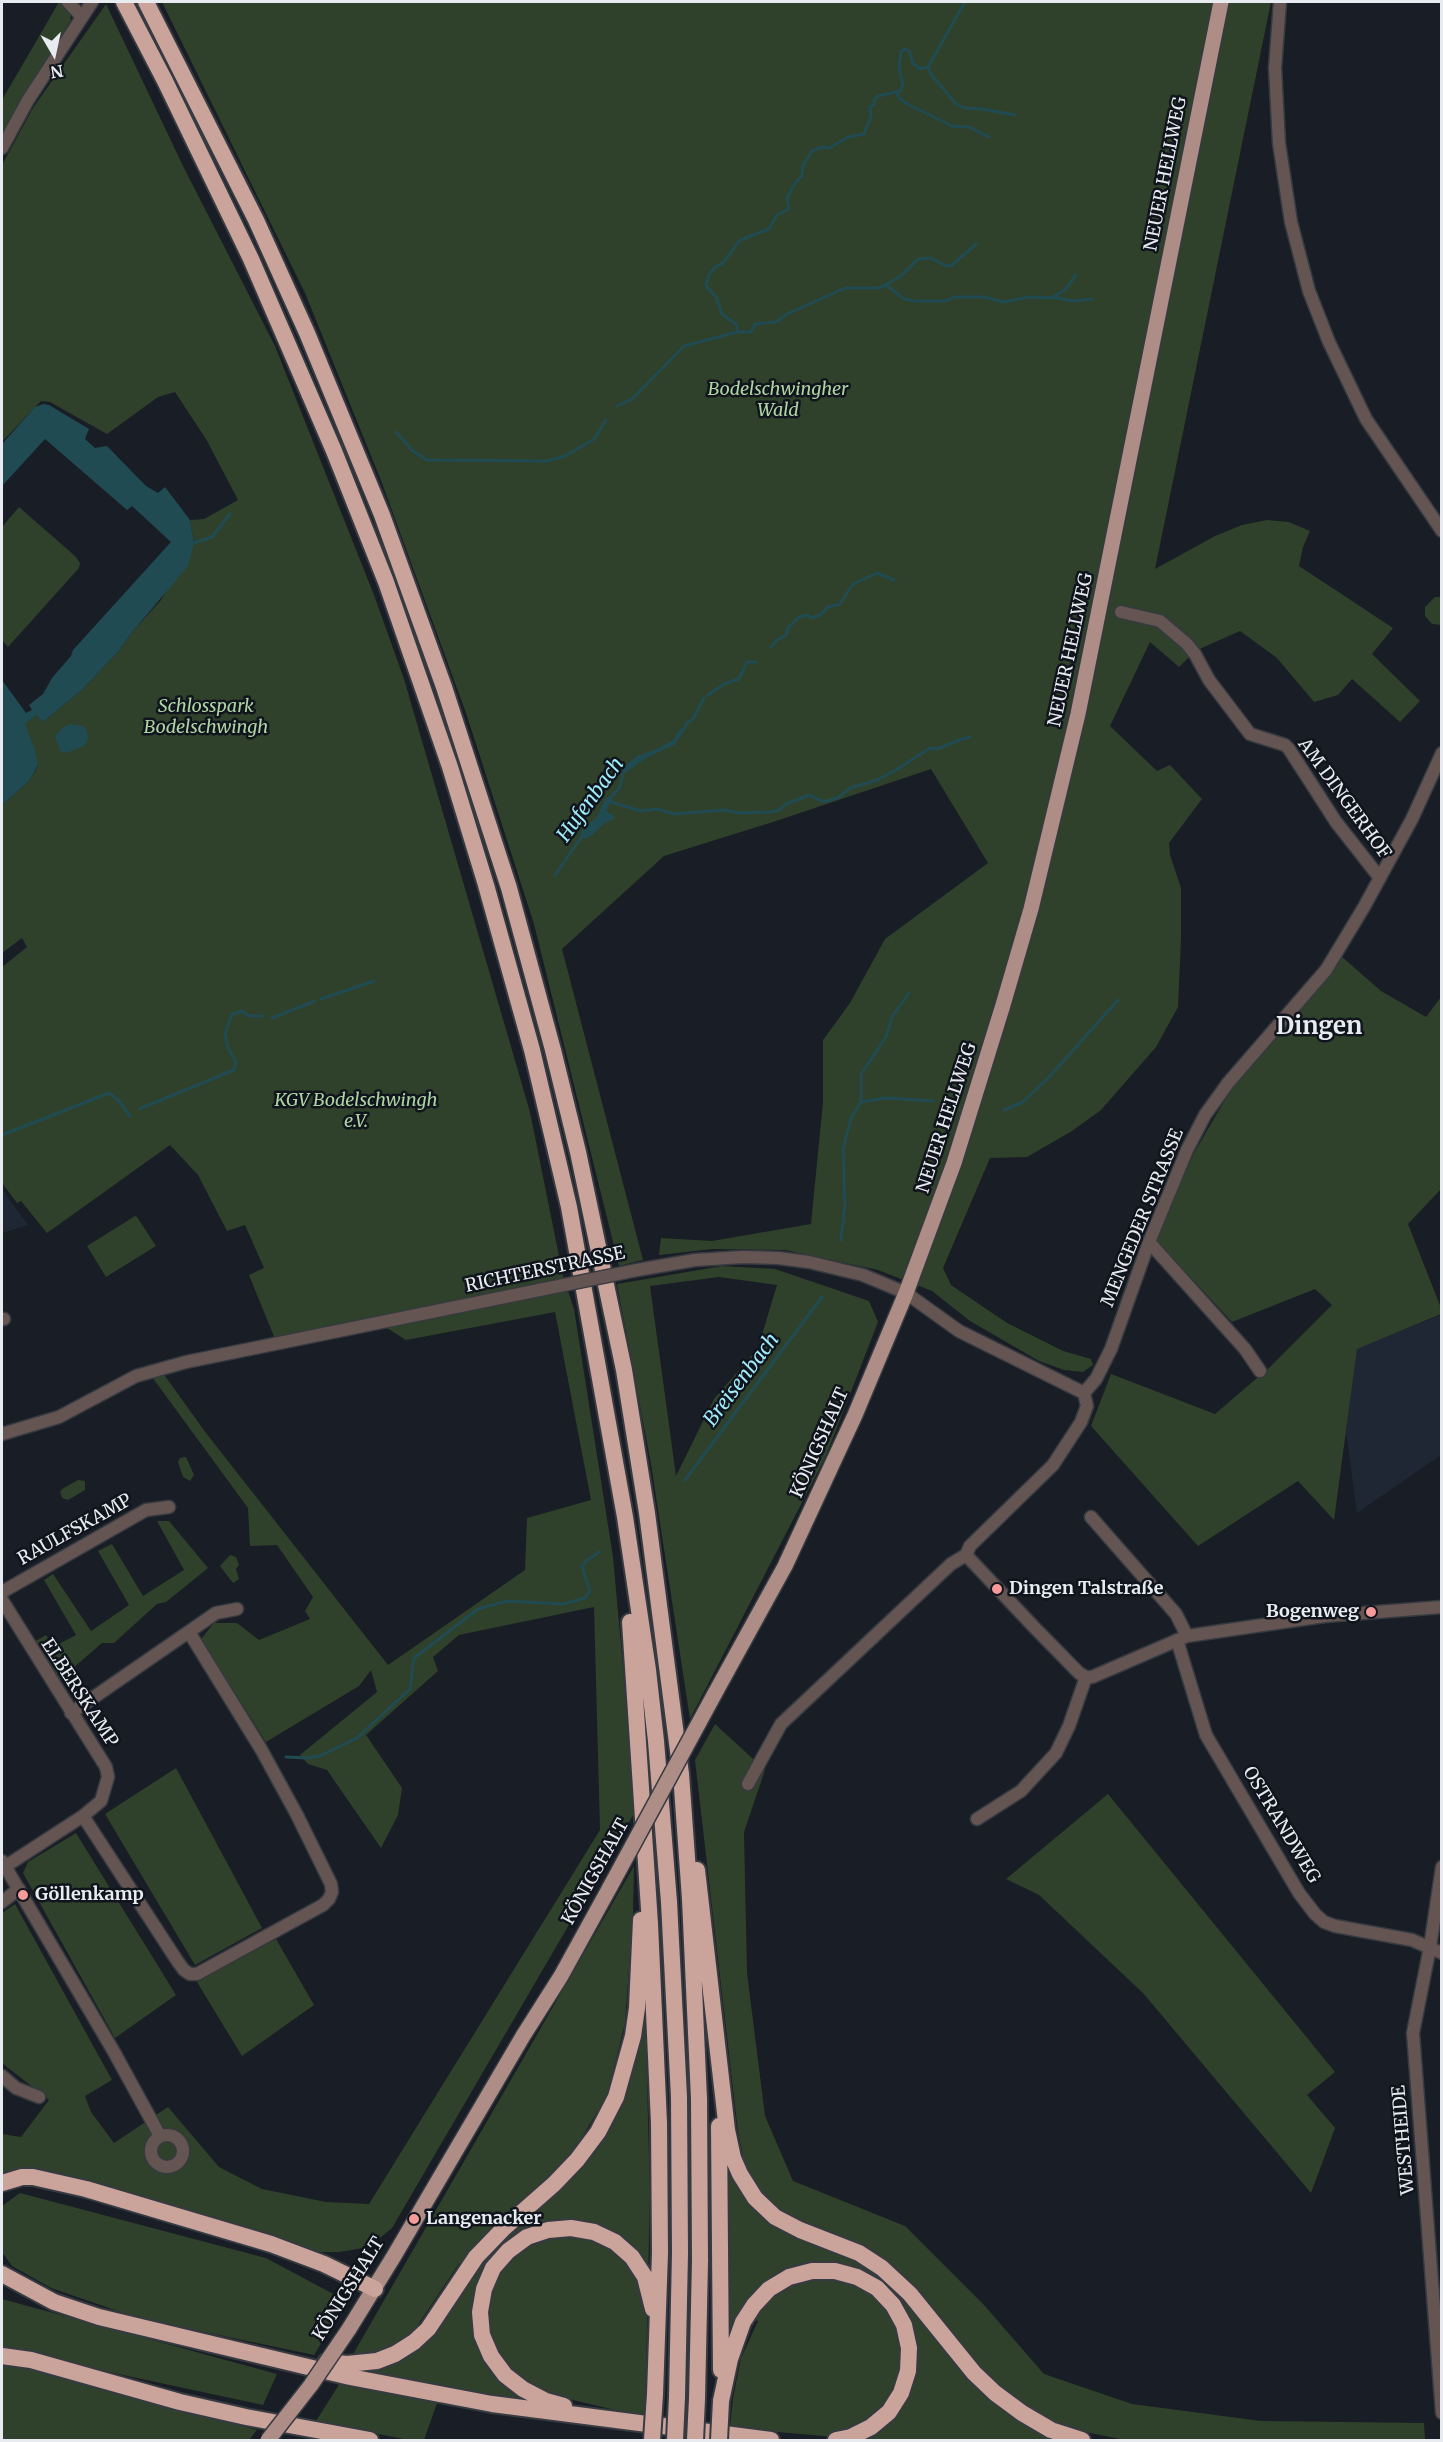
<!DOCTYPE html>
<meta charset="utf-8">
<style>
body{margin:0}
#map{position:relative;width:1443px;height:2442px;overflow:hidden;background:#191d25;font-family:Merriweather,serif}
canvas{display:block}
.frame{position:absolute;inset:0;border:3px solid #e8ebf0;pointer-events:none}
.north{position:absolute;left:24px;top:24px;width:60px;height:60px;-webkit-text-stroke:4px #10141c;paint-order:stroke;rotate:171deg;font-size:16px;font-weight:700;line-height:24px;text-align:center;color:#e8ebf0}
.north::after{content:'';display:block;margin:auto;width:21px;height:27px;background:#e8ebf0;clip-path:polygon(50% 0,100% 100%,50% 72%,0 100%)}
</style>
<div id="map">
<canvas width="1443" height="2442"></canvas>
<div class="frame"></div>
<div class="north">N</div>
</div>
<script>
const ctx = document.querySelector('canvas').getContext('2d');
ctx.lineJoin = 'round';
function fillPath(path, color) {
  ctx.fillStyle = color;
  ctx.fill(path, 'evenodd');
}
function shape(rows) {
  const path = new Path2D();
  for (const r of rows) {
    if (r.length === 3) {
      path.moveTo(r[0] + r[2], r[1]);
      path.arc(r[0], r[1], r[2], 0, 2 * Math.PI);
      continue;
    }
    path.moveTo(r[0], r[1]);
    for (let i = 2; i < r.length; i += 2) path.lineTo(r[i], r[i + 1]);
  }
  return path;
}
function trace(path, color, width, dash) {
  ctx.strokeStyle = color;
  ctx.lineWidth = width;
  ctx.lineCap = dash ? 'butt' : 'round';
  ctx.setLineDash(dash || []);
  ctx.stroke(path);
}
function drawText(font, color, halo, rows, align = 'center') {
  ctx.font = font + ' Merriweather,serif';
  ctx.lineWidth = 5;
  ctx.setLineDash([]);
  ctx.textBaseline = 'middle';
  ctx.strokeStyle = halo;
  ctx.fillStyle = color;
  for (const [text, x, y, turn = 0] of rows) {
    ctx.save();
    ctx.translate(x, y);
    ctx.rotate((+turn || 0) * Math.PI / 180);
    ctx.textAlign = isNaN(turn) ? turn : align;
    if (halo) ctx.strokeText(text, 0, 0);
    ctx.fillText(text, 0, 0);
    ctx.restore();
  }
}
const built = shape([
 [2,1189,28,1225,2,1233],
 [1441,1315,1441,1455,1357,1513,1346,1431,1357,1348]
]);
const green = shape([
 [59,2,70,12,71,20,2,137,2,100],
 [162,2,1271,2,1155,569,1215,536,1242,525,1267,520,1289,522,1310,531,1303,547,1299,566,1393,628,1372,654,1420,701,1400,722,1352,679,1338,695,1314,702,1277,658,1240,631,1195,651,1157,625,1192,654,1179,667,1150,642,1110,726,1157,771,1170,765,1202,799,1169,843,1170,855,1181,888,1181,939,1178,1007,1156,1047,1101,1110,1072,1131,1027,1157,990,1158,943,1268,951,1285,1007,1323,1063,1351,1091,1359,1093,1365,1083,1372,1064,1370,1039,1361,970,1321,932,1291,878,1270,785,1250,713,1249,659,1255,661,1238,712,1241,811,1224,823,1102,823,1040,850,1003,885,939,988,863,931,769,776,821,664,856,562,949,643,1260,619,1266,534,924,466,713,382,483,305,293],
 [106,4,183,166,275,346,374,595,404,679,530,1112,563,1276,574,1309,613,1557,636,1810,392,2228,369,2247,339,2252,314,2252,2,2176,2,2134,21,2137,49,2100,2,2063,2,1913,15,1904,112,2080,85,2096,91,2112,114,2143,168,2107,219,2167,262,2189,326,2202,369,2204,600,1830,594,1607,459,1635,433,1657,438,1671,366,1735,402,1788,398,1815,381,1848,327,1770,308,1764,300,1755,377,1692,371,1670,359,1686,266,1742,201,1639,214,1623,237,1623,259,1640,310,1619,305,1611,313,1597,277,1545,250,1546,248,1508,152,1377,160,1369,206,1433,388,1665,525,1570,527,1518,591,1500,555,1312,406,1340,379,1323,277,1344,249,1275,264,1268,245,1225,227,1231,198,1175,170,1145,47,1233,21,1201,17,1203,2,1183,2,967,27,947,22,938,2,953,2,805,30,780,38,766,24,724,36,715,43,722,83,689,117,653,134,630,161,600,194,543,190,520,204,519,238,500,206,439,175,392,158,397,107,434,50,402,41,401,2,442,2,165,33,108],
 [19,507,75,556,80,563,79,568,8,647,2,640,2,527],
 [1435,597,1441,597,1441,625,1432,624,1425,616,1425,607],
 [1333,949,1381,991,1426,1017,1441,997,1441,1189,1408,1224,1441,1308,1441,1314,1357,1349,1334,1520,1298,1481,1198,1546,1091,1426,1111,1374,1215,1414,1271,1366,1332,1305,1315,1289,1232,1322,1155,1239,1194,1153,1226,1098,1219,1091,1290,1006],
 [135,1216,137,1217,156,1246,106,1277,87,1246],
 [722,1266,775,1269,869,1301,878,1322,826,1456,690,1719,651,1464,617,1284],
 [719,1277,777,1285,758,1348,714,1399,676,1476,650,1286],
 [186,1457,194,1475,190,1481,183,1477,178,1462,180,1458],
 [78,1480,85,1481,85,1490,68,1500,62,1498,60,1492,62,1489],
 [157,1521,169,1521,208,1568,166,1602,157,1604,114,1643,102,1643,58,1681,32,1643,46,1635,53,1647,76,1635,44,1580,53,1574,91,1631,129,1605,98,1551,112,1544,143,1596,184,1570],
 [230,1555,236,1557,239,1565,236,1569,239,1579,233,1583,220,1566],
 [715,1724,765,1770,744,1832,747,1973,765,2116,793,2181,905,2226,984,2305,1044,2374,1132,2404,1261,2421,1424,2423,1425,2440,1125,2440,1085,2432,1058,2440,871,2440,730,2428,733,2398,741,2358,758,2321,740,2312,728,2334,730,2242,727,2159,743,2156,738,2132,695,1760],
 [176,1768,262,1928,195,1965,105,1814],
 [1108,1794,1335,2072,1307,2095,1335,2128,1311,2193,1143,1993,1039,1895,1006,1879],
 [76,1833,176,1995,115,2038,23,1873,28,1862],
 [634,1866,633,1914,625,2023,607,2096,571,2155,458,2265,413,2332,379,2353,352,2356],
 [276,1939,314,2005,242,2056,197,1982],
 [644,1964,650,2195,645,2417,560,2397,530,2402,362,2371,397,2360,479,2262,613,2118],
 [20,2193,266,2258,337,2296,333,2324,314,2355,138,2318,51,2288,12,2266,2,2252,2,2206],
 [2,2299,277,2374,263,2405,2,2349],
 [2,2364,13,2365,257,2430,249,2440,2,2440],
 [340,2383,437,2403,424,2440,408,2440,316,2421]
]);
const water = shape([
 [43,404,49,405,89,429,85,439,95,448,107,446,146,486,158,493,165,487,190,520,194,543,188,566,134,630,117,653,83,689,43,722,36,715,25,724,35,750,38,765,30,780,2,805,2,680,26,713,32,710,29,705,43,694,52,678,71,656,73,650,171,542,132,506,127,510,45,439,2,486,2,444,35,407],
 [70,724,83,726,87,731,88,739,84,746,66,753,60,751,55,736,62,728],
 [686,728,674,745,646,758,621,776,623,768,637,756,657,749,673,740,680,729],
 [610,796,612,799,606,811,614,816,614,819,605,823,591,836,585,839,581,837,581,831,597,817,605,799]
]);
const stream = shape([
 [928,67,930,73,956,104,964,108,982,109,1015,115],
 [897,93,900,99,909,105,952,126,969,127,989,137],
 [887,284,901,276,918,259,931,258,946,266,952,265,976,244],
 [1054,296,1064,291,1076,275],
 [737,332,737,325,722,314,716,297,706,286,709,275,715,267,723,263,740,240,769,229,777,215,787,210,789,208,787,198,795,183,802,176,803,165,812,151,822,147,829,148,848,137,864,134,871,116,870,107,874,105,874,100,878,96,900,91,903,85,899,68,901,51,905,49,909,51,913,63,920,69,928,67,965,2],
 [617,406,632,399,684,346,737,332,751,332,755,324,776,322,787,314,845,288,878,288,886,285,904,299,916,301,946,301,954,297,984,297,1003,302,1030,297,1057,298,1073,301,1092,299],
 [396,432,413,451,427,460,548,461,565,456,594,439,606,420],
 [194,543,212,537,230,514],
 [771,647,777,640,786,635,788,628,799,617,807,615,812,618,820,615,828,607,840,604,853,584,877,573,894,580],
 [708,695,724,684,739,679,747,662,756,662],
 [683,731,687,723,693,719,704,698],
 [609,800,620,787,623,774],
 [608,801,641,811,657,809,674,814,725,810,739,813,771,812,779,810,786,804,809,795,824,802,839,797,850,788,877,780,896,770,930,748,937,749,962,739,970,737],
 [555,875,582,836],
 [321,999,374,981],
 [272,1018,315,1001],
 [861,1102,861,1074,886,1037,892,1017,909,993],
 [139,1109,234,1070,236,1062,228,1048,225,1034,232,1014,242,1011,249,1016,263,1016],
 [1004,1110,1023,1102,1051,1075,1118,1000],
 [2,1135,109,1093,119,1101,130,1116],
 [841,1240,845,1204,843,1149,851,1118,861,1102,885,1098,933,1101],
 [685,1480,822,1297],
 [286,1757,307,1758,320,1756,357,1738,410,1689,414,1658,478,1609,507,1601,563,1604,585,1598,590,1591,582,1567,586,1561,599,1552]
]);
const minor = shape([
 [68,2,81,16],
 [1280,2,1275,68,1279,143,1291,222,1309,291,1329,342,1366,419,1442,531],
 [2,148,28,100,92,2],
 [1121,612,1160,621,1187,644,1195,654,1209,680,1250,734,1285,745,1289,749,1336,822,1380,878],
 [1149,1242,1245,1349,1260,1371],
 [637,1270,695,1260,743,1257,778,1258,809,1262,863,1275,906,1293,959,1331,1084,1393],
 [2,1319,4,1319],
 [1084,1393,1096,1379,1111,1349,1149,1242,1187,1150,1205,1115,1228,1083,1326,970,1364,907,1412,819,1442,753],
 [2,1434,59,1417,136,1376,186,1362,554,1287],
 [1091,1517,1176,1614,1187,1636],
 [966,1555,1033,1626,1079,1673,1086,1677,1092,1677,1187,1636,1325,1616,1442,1607],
 [2,1592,146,1510,169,1507],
 [2,1600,106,1767,108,1777,101,1801,83,1816,6,1866],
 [1177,1640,1206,1735,1299,1893,1315,1914,1324,1922,1335,1926,1412,1940,1442,1953],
 [71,1713,216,1613,237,1609],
 [748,1784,781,1724,951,1564,966,1555,970,1546,1053,1465,1081,1422,1087,1406,1084,1393],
 [83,1816,178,1962,184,1970,190,1974,197,1974,323,1905,329,1899,332,1892,331,1884,297,1815,261,1749,189,1632],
 [977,1819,1021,1791,1056,1753,1069,1726,1086,1677],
 [2,1861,114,2052,160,2136],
 [1442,1867,1430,1947,1413,2033,1442,2413],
 [2,1902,19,1889],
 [2,2076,16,2088,39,2097],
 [167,2151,16]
]);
const major = shape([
 [714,1695,785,1566,855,1415,906,1293,954,1163,1003,1005,1031,909,1078,714,1221,2],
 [349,2329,394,2256,523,2036,561,1976,610,1887]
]);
const highway = shape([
 [124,2,165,81,251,259,334,451,386,582,450,767,486,885,532,1050,569,1207,625,1517,648,1670,656,1741,669,1902,679,2097,680,2253,677,2397],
 [146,2,256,220,307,333,382,515,444,687,509,888,553,1050,578,1152,624,1370,647,1513,681,1774,690,1899,699,2099,700,2261,697,2399],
 [630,1622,650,1924,659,2123,660,2253,655,2394],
 [697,1870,727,2130,733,2158,740,2174,755,2198,775,2217,800,2230,859,2253,882,2268,910,2294,974,2373,995,2393,1022,2413,1051,2430,1082,2440],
 [719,2126,721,2370],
 [2,2183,22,2177,33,2177,86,2189,271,2244,324,2264,375,2289],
 [2,2274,54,2302,99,2317,350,2377,492,2404,771,2440],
 [2,2356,31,2360,180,2402,246,2417,370,2440],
 [326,2362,347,2364,377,2361,395,2354,414,2342,428,2329,476,2257,504,2228,554,2184,577,2160,598,2132,616,2097,633,2036,637,2008,641,1920],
 [721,2401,730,2359,743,2322,754,2305,769,2289,789,2277,812,2271,835,2271,857,2277,877,2288,893,2305,904,2325,909,2348,908,2371,901,2393,889,2412,871,2427,851,2437,836,2440],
 [564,2406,546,2401,523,2389,505,2375,491,2356,482,2335,480,2312,484,2289,493,2268,508,2251,527,2237,548,2230,571,2228,594,2232,615,2242,632,2257,645,2277,653,2309]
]);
const minorBridge = shape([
 [554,1287,637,1270]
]);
const majorBridge = shape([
 [610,1887,714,1695],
 [268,2440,311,2385,349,2329]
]);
const highwayBridge = shape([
 [652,2440,655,2394],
 [675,2440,677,2397],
 [695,2440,697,2399],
 [719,2440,721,2401]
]);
const markers = [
 [997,1589,6,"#f59b99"],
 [1371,1612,6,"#f59b99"],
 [23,1895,6,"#f59b99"],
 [414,2219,6,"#f59b99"]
];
const streetNames = [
 ["NEUER HELLWEG",1166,174,-79],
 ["NEUER HELLWEG",1071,650,-78],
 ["AM DINGERHOF",1344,799,54],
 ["NEUER HELLWEG",947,1118,-72],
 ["MENGEDER STRASSE",1143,1218,-68],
 ["RICHTERSTRASSE",545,1270,-12],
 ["KÖNIGSHALT",820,1443,-66],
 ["RAULFSKAMP",75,1530,-29],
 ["ELBERSKAMP",79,1693,57],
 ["OSTRANDWEG",1281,1825,59],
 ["KÖNIGSHALT",596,1872,-61],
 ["WESTHEIDE",1404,2140,-95],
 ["KÖNIGSHALT",349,2289,-58]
];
const parkNames = [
 ["Bodelschwingher",778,390],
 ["Wald",778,411],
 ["Schlosspark",206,707],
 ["Bodelschwingh",206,728],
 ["KGV Bodelschwingh",356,1101],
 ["e.V.",356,1122]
];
const poiNames = [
 ["Dingen Talstraße",1009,1589],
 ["Bogenweg",1359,1612,"right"],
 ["Göllenkamp",35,1895],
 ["Langenacker",426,2219]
];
const waterNames = [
 ["Hufenbach",591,800,-54],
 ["Breisenbach",742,1380,-53]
];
const districtNames = [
 ["Dingen",1319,1027]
];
fillPath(built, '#202734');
fillPath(green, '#2f412a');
fillPath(water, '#214b52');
trace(stream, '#214b52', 3);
trace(minor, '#363a41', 15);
trace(major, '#363a41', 18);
trace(highway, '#363a41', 20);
trace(minor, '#655552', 12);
trace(major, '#ad8d86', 15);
trace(highway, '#caa39b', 16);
trace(minorBridge, '#363a41', 15, []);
trace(majorBridge, '#363a41', 18, []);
trace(highwayBridge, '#363a41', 20, []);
trace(minorBridge, '#655552', 12);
trace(majorBridge, '#ad8d86', 15);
trace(highwayBridge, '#caa39b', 16);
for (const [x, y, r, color] of markers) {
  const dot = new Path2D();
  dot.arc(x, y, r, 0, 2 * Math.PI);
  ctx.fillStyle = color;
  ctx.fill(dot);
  trace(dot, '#10141c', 2);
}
drawText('18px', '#e8ebf0', '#10141c', streetNames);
drawText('italic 18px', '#afd5a3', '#10141c', parkNames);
drawText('bold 18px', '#e8ebf0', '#10141c', poiNames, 'left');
drawText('italic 20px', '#9eebf9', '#10141c', waterNames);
drawText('bold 24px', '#e8ebf0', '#10141c', districtNames);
</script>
